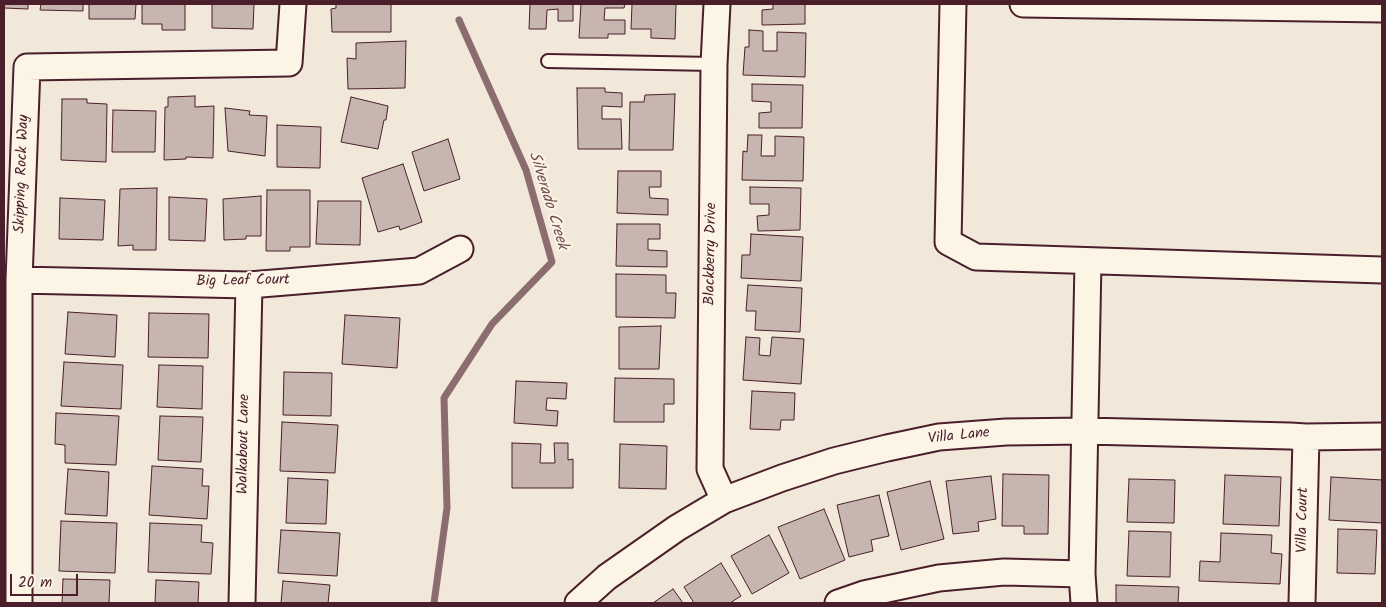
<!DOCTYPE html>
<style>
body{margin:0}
#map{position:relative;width:1386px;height:607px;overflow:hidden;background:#f1e8da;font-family:Kalam,sans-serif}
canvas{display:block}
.frame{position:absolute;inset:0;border:5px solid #4a1f2b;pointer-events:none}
.scale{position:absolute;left:10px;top:574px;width:68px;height:22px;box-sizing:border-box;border:2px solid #4a1f2b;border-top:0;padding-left:6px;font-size:15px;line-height:18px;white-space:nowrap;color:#4a1f2b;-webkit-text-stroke:4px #fcf5e5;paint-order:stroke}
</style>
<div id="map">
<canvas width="1386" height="607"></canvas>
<div class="frame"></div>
<div class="scale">20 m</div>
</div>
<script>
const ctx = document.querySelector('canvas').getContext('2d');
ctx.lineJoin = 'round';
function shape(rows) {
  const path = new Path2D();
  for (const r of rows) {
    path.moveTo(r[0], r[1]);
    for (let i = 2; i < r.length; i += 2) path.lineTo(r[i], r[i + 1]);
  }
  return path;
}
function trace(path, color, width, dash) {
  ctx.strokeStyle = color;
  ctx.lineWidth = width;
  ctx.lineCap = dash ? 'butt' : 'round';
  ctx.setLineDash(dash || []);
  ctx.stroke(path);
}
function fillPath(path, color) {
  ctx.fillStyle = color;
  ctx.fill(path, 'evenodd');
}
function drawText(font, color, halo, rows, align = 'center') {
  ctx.font = font + ' Kalam,sans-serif';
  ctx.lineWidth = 4;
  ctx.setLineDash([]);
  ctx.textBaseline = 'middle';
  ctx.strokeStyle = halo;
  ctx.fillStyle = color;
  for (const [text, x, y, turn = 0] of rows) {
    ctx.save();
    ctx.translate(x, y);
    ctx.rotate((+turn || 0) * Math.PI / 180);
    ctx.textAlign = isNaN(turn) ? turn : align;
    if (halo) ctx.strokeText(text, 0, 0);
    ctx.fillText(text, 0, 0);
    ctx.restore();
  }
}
const stream = shape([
 [434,603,447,508,444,398,492,324,552,262,526,170,459,20]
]);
const building = shape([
 [4,4,28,4,28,9,4,8,4,4],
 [41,4,83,4,83,11,40,10,41,4],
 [89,4,136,4,135,19,89,19,89,4],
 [142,4,185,4,185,30,162,30,162,24,142,24,142,4],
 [212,4,254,4,253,29,212,28,212,4],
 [336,4,391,4,391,32,332,32,331,9,336,8,336,4],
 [530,4,573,4,573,21,558,21,558,9,547,10,546,29,529,29,530,4],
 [581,4,625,4,624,8,605,8,604,20,625,20,625,34,608,34,608,38,579,38,581,4],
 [632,4,676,4,675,39,651,38,651,29,631,29,632,4],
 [773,4,805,4,805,24,762,25,762,10,773,9,773,4],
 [749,30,763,31,763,51,777,51,777,32,806,33,805,77,743,75,745,47,749,47,749,30],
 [406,41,405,88,348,89,347,58,356,59,356,43,406,41],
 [752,84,803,85,802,128,759,128,759,113,771,112,771,102,752,101,752,84],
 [577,88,605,88,605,92,622,93,622,107,602,106,602,119,621,119,622,149,578,149,577,88],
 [675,94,673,150,629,150,630,102,644,102,645,95,675,94],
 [195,96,195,107,214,106,213,158,186,157,186,159,164,160,165,107,168,107,168,97,195,96],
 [351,97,388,106,386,120,384,120,378,149,341,142,351,97],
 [62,99,87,99,87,103,107,104,106,162,61,160,62,99],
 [225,108,250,111,249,115,267,116,265,156,228,151,225,108],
 [113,110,156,111,155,152,112,152,113,110],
 [277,125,321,127,320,168,277,167,277,125],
 [748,135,762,135,761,156,775,156,775,136,804,137,803,181,742,180,743,151,747,152,748,135],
 [448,139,460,179,424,191,412,152,448,139],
 [403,164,422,222,400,230,399,226,378,232,362,178,403,164],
 [618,171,661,171,661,187,649,187,650,198,668,199,668,215,617,213,618,171],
 [750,187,801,188,800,230,758,231,757,216,769,215,769,204,750,204,750,187],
 [157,188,156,250,133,250,133,245,118,246,120,189,157,188],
 [267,190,310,190,310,247,290,247,290,251,266,251,267,190],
 [261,196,261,236,246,236,246,239,224,240,223,199,261,196],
 [169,197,207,199,205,241,169,240,169,197],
 [60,198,105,200,103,240,59,239,60,198],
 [318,201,361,201,360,245,316,244,318,201],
 [617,224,660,224,660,239,648,239,648,250,667,251,667,267,616,266,617,224],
 [751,234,803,237,801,281,741,278,742,255,750,255,751,234],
 [616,274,666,275,666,293,676,293,675,318,616,317,616,274],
 [748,285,802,288,800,332,755,330,756,311,746,311,748,285],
 [68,312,117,315,115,357,65,354,68,312],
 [149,313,209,314,208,358,148,357,149,313],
 [345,315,400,318,397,368,342,364,345,315],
 [661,326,659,369,619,369,619,327,661,326],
 [746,337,760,338,759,355,770,356,772,337,804,339,801,384,743,380,746,337],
 [64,362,123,365,121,409,61,406,64,362],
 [159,365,203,366,202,409,157,407,159,365],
 [284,372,332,373,331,416,283,415,284,372],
 [615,378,674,379,674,404,664,404,664,422,614,422,615,378],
 [516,381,567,383,566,399,547,398,546,410,558,411,557,426,514,423,516,381],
 [752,391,795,393,794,420,781,420,780,430,750,429,752,391],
 [56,413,119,416,116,465,65,463,65,445,55,444,56,413],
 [160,416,203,417,201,462,158,460,160,416],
 [282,422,338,425,335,473,280,471,282,422],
 [512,443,541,444,540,463,555,463,554,443,568,443,568,460,573,459,573,488,512,488,512,443],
 [620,444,667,446,666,489,619,488,620,444],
 [152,466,203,469,202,486,209,486,207,519,149,515,152,466],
 [68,469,109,472,107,516,65,514,68,469],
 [1003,474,1049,475,1048,534,1024,534,1024,526,1002,526,1003,474],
 [1225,475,1281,477,1279,526,1223,524,1225,475],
 [991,476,996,519,978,522,979,531,953,534,946,481,991,476],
 [1331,477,1382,480,1382,523,1329,520,1331,477],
 [288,478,328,480,326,524,286,523,288,478],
 [1129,479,1175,480,1174,523,1127,522,1129,479],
 [930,481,944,539,901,550,887,492,930,481],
 [879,495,889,536,871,540,873,551,849,557,837,505,879,495],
 [824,509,845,560,800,579,778,527,824,509],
 [61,521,117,523,115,573,59,571,61,521],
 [150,523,202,525,201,542,213,543,211,574,148,572,150,523],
 [1338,529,1377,530,1375,574,1337,573,1338,529],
 [281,530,340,533,337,576,278,573,281,530],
 [1129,531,1171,532,1170,577,1127,576,1129,531],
 [1221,533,1272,535,1271,553,1282,554,1280,584,1199,581,1200,561,1220,562,1221,533],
 [769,535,789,573,752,594,731,556,769,535],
 [721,563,741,596,730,603,694,603,684,587,721,563],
 [63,579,110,580,109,603,62,603,63,579],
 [156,580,199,582,198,603,155,603,156,580],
 [283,581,330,585,328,603,281,603,283,581],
 [1116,585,1179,587,1178,603,1116,603,1116,585],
 [673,589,683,603,653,603,673,589]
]);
const service = shape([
 [548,61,714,64]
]);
const minor = shape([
 [717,4,714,64,710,469,724,500],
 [953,4,948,242,976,257,1382,270],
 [1023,4,1382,9],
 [19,280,249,285,419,271,460,249],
 [19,603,19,280,27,67,289,63,293,4],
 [242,603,249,285],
 [578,603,607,577,677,528,724,500,782,478,834,461,887,448,939,437,1006,432,1086,431,1290,436,1306,437,1382,436],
 [838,603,864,594,939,578,1004,572,1082,574],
 [1084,603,1082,574,1088,261],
 [1302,603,1306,437]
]);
const streetNames = [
 ["Skipping Rock Way",23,174,-88],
 ["Blackberry Drive",712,254,-89],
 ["Big Leaf Court",243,282,-1],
 ["Villa Lane",959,437,-6],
 ["Walkabout Lane",245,444,-89],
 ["Villa Court",1304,520,-89]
];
const waterNames = [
 ["Silverado Creek",547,201,73]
];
trace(stream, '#8b6d6f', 7);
fillPath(building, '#c7b6af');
trace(building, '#4a1f2b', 1);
trace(service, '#4a1f2b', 16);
trace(minor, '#4a1f2b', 29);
trace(service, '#fcf5e5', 12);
trace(minor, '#fcf5e5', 25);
drawText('15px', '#4a1f2b', '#fcf5e5', streetNames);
drawText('italic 16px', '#704c53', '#fcf5e5', waterNames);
</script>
